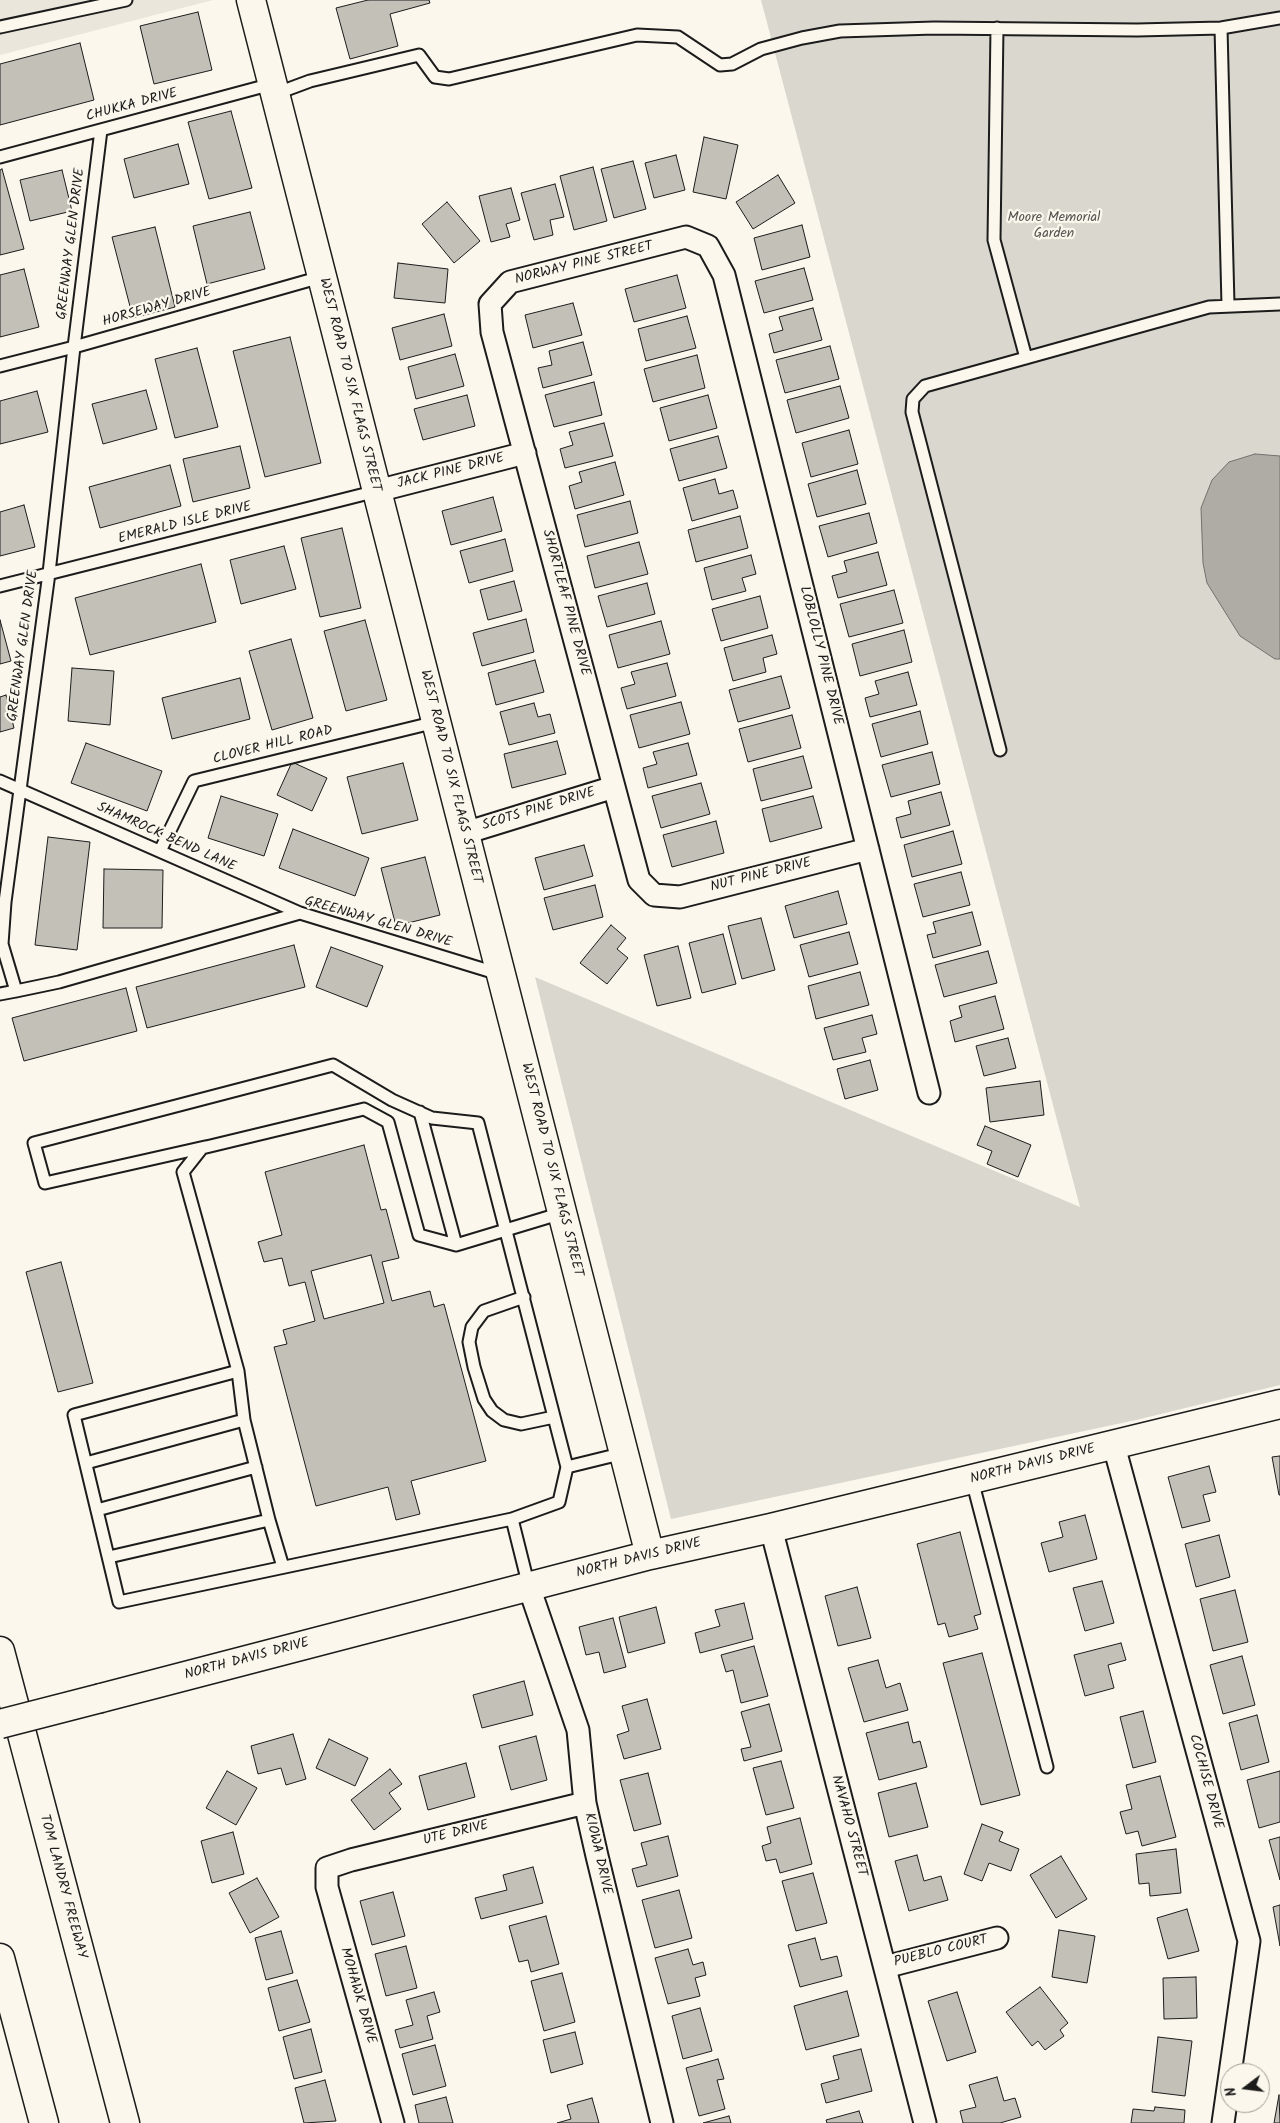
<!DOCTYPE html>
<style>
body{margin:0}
#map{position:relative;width:1280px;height:2123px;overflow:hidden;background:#fbf7ec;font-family:Kalam,sans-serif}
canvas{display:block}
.north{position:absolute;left:1220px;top:2063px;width:50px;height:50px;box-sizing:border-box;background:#fbf7ec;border:1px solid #a29f99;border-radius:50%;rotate:255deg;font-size:14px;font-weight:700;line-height:20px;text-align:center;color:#1c1c1c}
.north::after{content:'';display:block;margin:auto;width:18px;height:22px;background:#1c1c1c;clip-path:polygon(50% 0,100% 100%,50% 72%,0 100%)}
</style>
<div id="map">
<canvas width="1280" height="2123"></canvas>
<div class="north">N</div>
</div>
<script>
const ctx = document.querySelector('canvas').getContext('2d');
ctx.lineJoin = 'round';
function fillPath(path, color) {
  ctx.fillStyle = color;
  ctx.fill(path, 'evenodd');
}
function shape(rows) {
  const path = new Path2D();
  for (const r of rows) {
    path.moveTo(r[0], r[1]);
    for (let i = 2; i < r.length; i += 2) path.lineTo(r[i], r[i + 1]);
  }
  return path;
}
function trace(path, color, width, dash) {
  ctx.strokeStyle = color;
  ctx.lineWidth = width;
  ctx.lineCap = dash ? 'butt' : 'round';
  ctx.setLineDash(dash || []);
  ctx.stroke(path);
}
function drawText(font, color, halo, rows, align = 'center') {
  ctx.font = font + ' Kalam,sans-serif';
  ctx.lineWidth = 4.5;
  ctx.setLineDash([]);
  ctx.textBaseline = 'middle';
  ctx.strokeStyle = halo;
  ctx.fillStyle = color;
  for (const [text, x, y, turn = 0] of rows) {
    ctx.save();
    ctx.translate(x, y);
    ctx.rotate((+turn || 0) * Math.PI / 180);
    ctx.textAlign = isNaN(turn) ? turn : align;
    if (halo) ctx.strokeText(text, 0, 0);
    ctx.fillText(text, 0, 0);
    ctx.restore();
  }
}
const built = shape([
 [0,0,213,0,0,55]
]);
const green = shape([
 [761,0,1280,0,1280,1385,1136,1420,671,1519,535,977,1080,1207]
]);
const water = shape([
 [1255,454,1280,456,1280,659,1275,659,1240,636,1207,583,1203,563,1201,508,1212,480,1229,462,1255,454]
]);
const building = shape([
 [368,0,429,0,430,3,390,14,398,46,350,59,336,8,368,0],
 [198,12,212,70,154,84,140,26,198,12],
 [80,43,94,100,0,125,0,64,80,43],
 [231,111,252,188,209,199,188,122,231,111],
 [704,137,738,145,726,199,693,192,704,137],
 [178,144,189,184,134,198,124,159,178,144],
 [676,155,685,190,654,198,645,163,676,155],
 [633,161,646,209,614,218,601,169,633,161],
 [593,167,607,221,574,230,560,176,593,167],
 [2,169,24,249,0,255,0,170,2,169],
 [62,170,72,211,30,221,20,180,62,170],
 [778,175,795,203,753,229,736,202,778,175],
 [555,184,564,217,550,220,553,235,534,240,521,193,555,184],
 [511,188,520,220,506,224,510,237,491,242,479,196,511,188],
 [447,202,480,241,454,263,422,224,447,202],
 [250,212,265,269,207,284,193,226,250,212],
 [802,225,810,257,762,270,754,238,802,225],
 [155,227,175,307,133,318,112,237,155,227],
 [398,263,448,269,445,303,394,298,398,263],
 [804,268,813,300,764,313,755,281,804,268],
 [24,269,39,327,0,337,0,275,24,269],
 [677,275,686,308,634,322,625,289,677,275],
 [573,303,582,335,533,348,525,315,573,303],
 [813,308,822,340,774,353,769,334,783,330,779,317,813,308],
 [444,314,452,346,400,360,392,328,444,314],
 [687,316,696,348,646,361,638,329,687,316],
 [290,337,321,463,265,477,233,351,290,337],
 [583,342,592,375,543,388,538,368,552,365,549,351,583,342],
 [830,346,839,379,785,393,776,360,830,346],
 [197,348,218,427,175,438,155,359,197,348],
 [455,354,464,386,416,399,408,367,455,354],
 [697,355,705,388,653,402,644,369,697,355],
 [594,382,602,415,554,427,545,395,594,382],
 [840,386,849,418,796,433,787,400,840,386],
 [146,390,157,429,103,444,92,404,146,390],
 [37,391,48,432,0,444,0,401,37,391],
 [467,395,475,426,423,440,414,409,467,395],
 [708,395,717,428,669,441,660,408,708,395],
 [604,423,613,456,565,468,560,449,573,445,569,432,604,423],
 [849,430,858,464,811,477,802,443,849,430],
 [718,436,727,468,679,481,670,449,718,436],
 [240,446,250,488,193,502,183,459,240,446],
 [615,462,624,495,575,509,569,486,582,482,579,472,615,462],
 [170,465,181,506,100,528,89,487,170,465],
 [857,470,866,504,817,517,808,484,857,470],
 [715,479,719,494,733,490,738,508,692,521,683,488,715,479],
 [493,497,502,531,451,545,442,511,493,497],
 [630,501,638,533,585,547,577,515,630,501],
 [24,505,35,547,0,556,0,512,24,505],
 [869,513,877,543,828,557,819,526,869,513],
 [740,516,748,548,696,562,688,530,740,516],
 [342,528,361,608,320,617,301,538,342,528],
 [505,539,513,571,469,583,460,551,505,539],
 [639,542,648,574,595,588,587,556,639,542],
 [284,546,296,589,241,604,230,560,284,546],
 [878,552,887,585,838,598,832,576,847,572,844,561,878,552],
 [751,555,756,574,742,578,746,591,712,600,704,568,751,555],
 [201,564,216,622,90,655,75,598,201,564],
 [514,581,522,611,488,620,480,590,514,581],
 [647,583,655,614,607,627,598,596,647,583],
 [894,590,903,623,849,637,840,604,894,590],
 [760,596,768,628,721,641,712,609,760,596],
 [526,619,534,652,482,666,473,633,526,619],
 [0,620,11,661,0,664,0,620],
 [365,620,387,700,346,711,324,631,365,620],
 [661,621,670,654,618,668,609,635,661,621],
 [904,630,912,662,860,676,852,644,904,630],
 [772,635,777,654,763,658,766,672,733,681,724,648,772,635],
 [291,639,313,718,272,730,249,651,291,639],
 [535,660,544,692,496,705,488,673,535,660],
 [667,663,676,696,627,709,621,688,635,684,631,672,667,663],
 [72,668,114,671,110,725,68,721,72,668],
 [908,672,917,705,870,717,865,698,879,694,875,681,908,672],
 [781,676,790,708,738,722,729,690,781,676],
 [240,678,250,719,172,739,162,698,240,678],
 [6,695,14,728,0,732,0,697,6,695],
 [681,702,690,734,639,748,630,715,681,702],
 [534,703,538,717,550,714,555,733,509,745,500,712,534,703],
 [920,711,928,744,881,757,872,724,920,711],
 [792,715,801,748,748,762,739,729,792,715],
 [557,741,566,774,512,788,504,754,557,741],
 [86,743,162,771,147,811,71,783,86,743],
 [688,743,697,775,648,788,643,768,657,764,653,752,688,743],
 [932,752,940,784,891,797,882,765,932,752],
 [803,756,812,788,761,801,753,769,803,756],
 [292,762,327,778,312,811,277,795,292,762],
 [403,763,418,820,362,834,347,777,403,763],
 [701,783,710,814,661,828,652,796,701,783],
 [941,792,950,825,901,838,896,818,911,814,908,801,941,792],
 [221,796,278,814,264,856,208,838,221,796],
 [813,796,822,828,770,842,762,809,813,796],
 [716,821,724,853,672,867,663,835,716,821],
 [293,829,369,858,355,896,279,868,293,829],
 [953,831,962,864,912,877,904,845,953,831],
 [48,837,90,842,77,950,35,945,48,837],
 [584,845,593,876,544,890,535,858,584,845],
 [425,857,440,915,396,926,381,868,425,857],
 [104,869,163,870,162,928,103,928,104,869],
 [961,872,970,905,923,917,914,884,961,872],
 [595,885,603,917,553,930,544,898,595,885],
 [838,891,847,924,794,938,785,906,838,891],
 [972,912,981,945,933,958,927,935,936,933,933,922,972,912],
 [761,918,775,970,742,979,728,926,761,918],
 [611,925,626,938,617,949,628,958,607,984,580,963,611,925],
 [849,932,858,964,809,977,800,945,849,932],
 [723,934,736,984,702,993,689,943,723,934],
 [294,945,305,987,147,1028,136,987,294,945],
 [678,946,691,998,657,1006,644,955,678,946],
 [331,947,383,966,367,1007,316,987,331,947],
 [988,951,997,983,944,997,935,965,988,951],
 [860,972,869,1005,816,1019,808,986,860,972],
 [126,988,137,1031,24,1061,12,1018,126,988],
 [995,996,1004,1029,955,1042,950,1021,962,1017,959,1006,995,996],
 [872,1015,877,1034,862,1038,866,1052,833,1060,824,1028,872,1015],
 [1008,1038,1016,1068,984,1076,976,1046,1008,1038],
 [870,1060,878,1090,845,1099,837,1069,870,1060],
 [1040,1081,1044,1115,990,1122,986,1088,1040,1081],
 [985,1126,1031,1145,1018,1177,987,1164,992,1151,977,1145,985,1126],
 [364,1145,381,1210,386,1209,399,1258,382,1262,392,1301,430,1291,434,1307,444,1304,486,1461,411,1481,420,1514,396,1520,388,1487,316,1506,274,1347,287,1344,283,1330,315,1321,305,1282,289,1286,282,1258,264,1262,258,1242,282,1235,265,1172,364,1145],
 [371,1255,384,1303,324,1319,311,1271,371,1255],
 [61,1262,93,1383,58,1392,26,1272,61,1262],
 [1280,1456,1280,1495,1279,1495,1272,1457,1280,1456],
 [1209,1466,1216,1492,1203,1495,1210,1521,1182,1528,1168,1477,1209,1466],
 [1085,1515,1097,1559,1049,1572,1041,1543,1063,1537,1059,1522,1085,1515],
 [960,1532,981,1614,974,1616,978,1629,949,1637,945,1623,938,1625,917,1544,960,1532],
 [1219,1535,1230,1577,1196,1587,1185,1544,1219,1535],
 [1102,1581,1114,1623,1085,1631,1073,1588,1102,1581],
 [857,1587,871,1638,838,1646,825,1596,857,1587],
 [1235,1590,1248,1642,1213,1651,1200,1599,1235,1590],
 [744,1603,753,1639,700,1653,695,1633,720,1626,715,1610,744,1603],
 [656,1607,665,1643,628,1653,619,1617,656,1607],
 [613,1618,626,1667,604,1673,599,1652,586,1655,579,1627,613,1618],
 [1121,1643,1126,1660,1108,1665,1114,1688,1085,1696,1074,1655,1121,1643],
 [754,1646,768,1696,741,1703,733,1670,726,1672,721,1655,754,1646],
 [982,1653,1020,1795,981,1805,943,1663,982,1653],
 [1242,1656,1255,1705,1223,1714,1210,1665,1242,1656],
 [878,1660,886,1688,900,1683,908,1710,864,1722,848,1668,878,1660],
 [524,1681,533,1715,482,1728,473,1695,524,1681],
 [647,1699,661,1749,624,1759,617,1735,629,1731,622,1706,647,1699],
 [769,1704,782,1751,744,1761,741,1749,751,1747,741,1712,769,1704],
 [1143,1711,1156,1762,1133,1768,1120,1717,1143,1711],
 [1257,1715,1269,1762,1241,1770,1229,1723,1257,1715],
 [908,1722,913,1743,920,1741,927,1767,879,1780,866,1733,908,1722],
 [293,1734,306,1779,286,1785,281,1768,258,1774,251,1746,293,1734],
 [536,1736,547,1780,511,1790,499,1746,536,1736],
 [329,1739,368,1758,355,1786,316,1768,329,1739],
 [781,1761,794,1808,766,1815,753,1768,781,1761],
 [466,1763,475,1797,428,1810,419,1776,466,1763],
 [390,1769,402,1784,389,1793,401,1809,374,1830,351,1800,390,1769],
 [227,1771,257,1788,236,1825,206,1808,227,1771],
 [1280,1771,1280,1822,1259,1828,1247,1780,1280,1771],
 [648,1773,661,1824,634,1831,620,1780,648,1773],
 [1160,1776,1176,1837,1142,1846,1138,1831,1126,1834,1120,1812,1132,1809,1126,1785,1160,1776],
 [916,1783,928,1827,889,1837,878,1793,916,1783],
 [800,1818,812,1864,780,1873,776,1859,766,1861,762,1846,771,1843,767,1827,800,1818],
 [982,1824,1003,1832,999,1841,1019,1849,1011,1871,989,1863,982,1881,964,1874,982,1824],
 [233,1832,244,1874,212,1883,201,1841,233,1832],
 [668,1836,678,1876,637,1887,632,1869,647,1865,641,1843,668,1836],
 [1280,1837,1280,1880,1269,1840,1280,1837],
 [1176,1849,1181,1893,1150,1896,1149,1883,1139,1884,1136,1854,1176,1849],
 [917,1855,924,1881,941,1876,948,1900,909,1911,895,1861,917,1855],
 [1061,1856,1087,1899,1056,1918,1030,1875,1061,1856],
 [533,1867,543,1903,481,1919,475,1898,507,1890,503,1875,533,1867],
 [813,1873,827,1923,796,1931,782,1881,813,1873],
 [257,1878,279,1917,250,1933,229,1893,257,1878],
 [679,1890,692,1938,655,1948,642,1900,679,1890],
 [393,1892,405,1936,372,1945,360,1901,393,1892],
 [1280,1905,1280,1946,1273,1907,1280,1905],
 [1187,1909,1199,1951,1168,1959,1157,1918,1187,1909],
 [546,1916,559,1964,531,1972,528,1960,519,1962,509,1926,546,1916],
 [1059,1930,1095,1936,1087,1983,1052,1977,1059,1930],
 [281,1931,293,1973,266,1980,255,1938,281,1931],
 [815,1938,821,1960,837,1956,842,1976,800,1987,788,1945,815,1938],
 [406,1946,417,1988,386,1996,375,1954,406,1946],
 [688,1949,693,1965,703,1962,706,1975,695,1978,700,1996,668,2004,655,1958,688,1949],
 [562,1973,575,2022,544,2031,531,1981,562,1973],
 [1196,1977,1197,2018,1164,2019,1163,1978,1196,1977],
 [297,1980,310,2022,279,2031,268,1988,297,1980],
 [1040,1987,1068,2023,1060,2030,1064,2036,1045,2050,1038,2041,1032,2046,1006,2012,1040,1987],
 [847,1991,859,2036,806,2050,794,2006,847,1991],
 [434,1992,440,2012,427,2016,433,2039,400,2048,395,2030,413,2025,406,2000,434,1992],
 [957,1992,976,2052,947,2061,928,2001,957,1992],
 [700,2008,712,2051,683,2059,672,2016,700,2008],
 [311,2029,322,2072,294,2079,283,2037,311,2029],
 [575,2032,583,2064,551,2073,543,2040,575,2032],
 [1158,2037,1192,2041,1185,2096,1152,2092,1158,2037],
 [435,2045,446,2086,413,2095,402,2054,435,2045],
 [861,2049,872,2091,826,2103,821,2084,839,2079,833,2056,861,2049],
 [718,2059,724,2079,717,2080,725,2109,699,2116,686,2068,718,2059],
 [997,2077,1004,2101,1015,2098,1021,2117,1000,2123,963,2123,960,2111,976,2107,969,2085,997,2077],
 [325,2080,336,2121,304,2123,295,2088,325,2080],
 [1279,2095,1280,2123,1274,2123,1279,2095],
 [446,2097,453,2123,419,2123,415,2105,446,2097],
 [592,2098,599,2123,557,2123,571,2119,567,2105,592,2098],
 [1155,2107,1185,2110,1184,2123,1131,2123,1133,2109,1154,2111,1155,2107],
 [859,2111,863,2123,827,2123,826,2120,859,2111],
 [729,2116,731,2123,703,2123,729,2116]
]);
const lane = shape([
 [0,27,126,0],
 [997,28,994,240,1026,358],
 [1221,28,1228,305],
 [275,94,310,81,419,55,435,77,449,79,637,35,678,37,720,65,732,64,761,49,802,38,840,31,934,28,1137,30,1221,28,1280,18],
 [101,130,74,347,49,573,5,902,2,944,16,991,59,982,300,913,499,974],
 [0,157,272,84],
 [0,366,74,347,321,277],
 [0,586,377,491],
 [1000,750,912,412,913,399,925,386,1209,307,1280,304],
 [0,781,300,913],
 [160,851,194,781,436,722],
 [0,994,16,991],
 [420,1112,456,1245],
 [205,1147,45,1183,34,1143,333,1065,392,1100,432,1118,478,1123,567,1467],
 [524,1297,484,1311,472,1327,469,1342,474,1367,484,1399,492,1411,504,1420,521,1424,554,1417],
 [238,1371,244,1420],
 [86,1463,244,1420,269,1520,109,1557],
 [972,1480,1047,1767],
 [97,1510,256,1467],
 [512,1519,559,1502,567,1467,624,1453],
 [269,1520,283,1567],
 [529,1587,512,1519,119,1602,74,1415,238,1371,183,1172,202,1148,364,1109,388,1122,419,1235,456,1245,562,1213]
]);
const street = shape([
 [377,491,525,453],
 [465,833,614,787],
 [868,849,680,897,654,895,639,880,492,332,490,304,510,282,686,237,708,246,724,275,929,1093],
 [1114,1446,1249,1941,1223,2123],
 [771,1528,925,2123],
 [529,1587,578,1730,585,1803,597,1856,662,2123],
 [885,1967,997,1938],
 [393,2123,327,1887,327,1868,351,1860,585,1803]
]);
const secondary = shape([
 [251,0,650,1555],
 [101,1698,650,1555,771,1528,1280,1404]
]);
const highway = shape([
 [0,1651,125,2123],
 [0,1958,44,2123]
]);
const secondaryBridge = shape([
 [0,1724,101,1698]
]);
const streetNames = [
 ["CHUKKA DRIVE",132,106,-15],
 ["GREENWAY GLEN DRIVE",72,244,-83],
 ["NORWAY PINE STREET",584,264,-14],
 ["HORSEWAY DRIVE",157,308,-16],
 ["WEST ROAD TO SIX FLAGS STREET",349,385,76],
 ["JACK PINE DRIVE",451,472,-14],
 ["EMERALD ISLE DRIVE",185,524,-14],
 ["SHORTLEAF PINE DRIVE",565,603,75],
 ["GREENWAY GLEN DRIVE",24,646,-82],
 ["LOBLOLLY PINE DRIVE",820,656,76],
 ["CLOVER HILL ROAD",273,746,-14],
 ["WEST ROAD TO SIX FLAGS STREET",450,777,76],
 ["SCOTS PINE DRIVE",539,810,-17],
 ["SHAMROCK BEND LANE",166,838,24],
 ["NUT PINE DRIVE",761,876,-14],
 ["GREENWAY GLEN DRIVE",378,923,16],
 ["WEST ROAD TO SIX FLAGS STREET",551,1170,76],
 ["NORTH DAVIS DRIVE",1033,1465,-14],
 ["NORTH DAVIS DRIVE",639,1559,-14],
 ["NORTH DAVIS DRIVE",247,1660,-15],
 ["COCHISE DRIVE",1205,1782,75],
 ["NAVAHO STREET",848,1826,75],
 ["UTE DRIVE",456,1834,-14],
 ["KIOWA DRIVE",597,1854,77],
 ["TOM LANDRY FREEWAY",62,1887,75],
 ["PUEBLO COURT",941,1952,-14],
 ["MOHAWK DRIVE",357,1996,74]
];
const parkNames = [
 ["Moore Memorial",1054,219],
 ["Garden",1054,235]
];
fillPath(built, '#eae6dc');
fillPath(green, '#dad7ce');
fillPath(water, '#afaca5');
trace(water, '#74726e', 1);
fillPath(building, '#c3c0b8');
trace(building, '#1c1c1c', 1);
trace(lane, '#1c1c1c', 15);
trace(street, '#1c1c1c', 25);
trace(secondary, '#1c1c1c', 31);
trace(highway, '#1c1c1c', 31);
trace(lane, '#fbf7ec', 11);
trace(street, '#fbf7ec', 21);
trace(secondary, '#fbf7ec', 28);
trace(highway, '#fbf7ec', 28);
trace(secondaryBridge, '#1c1c1c', 31, []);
trace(secondaryBridge, '#fbf7ec', 28);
drawText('14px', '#1c1c1c', '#fbf7ec', streetNames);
drawText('14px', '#555451', '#fbf7ec', parkNames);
</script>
